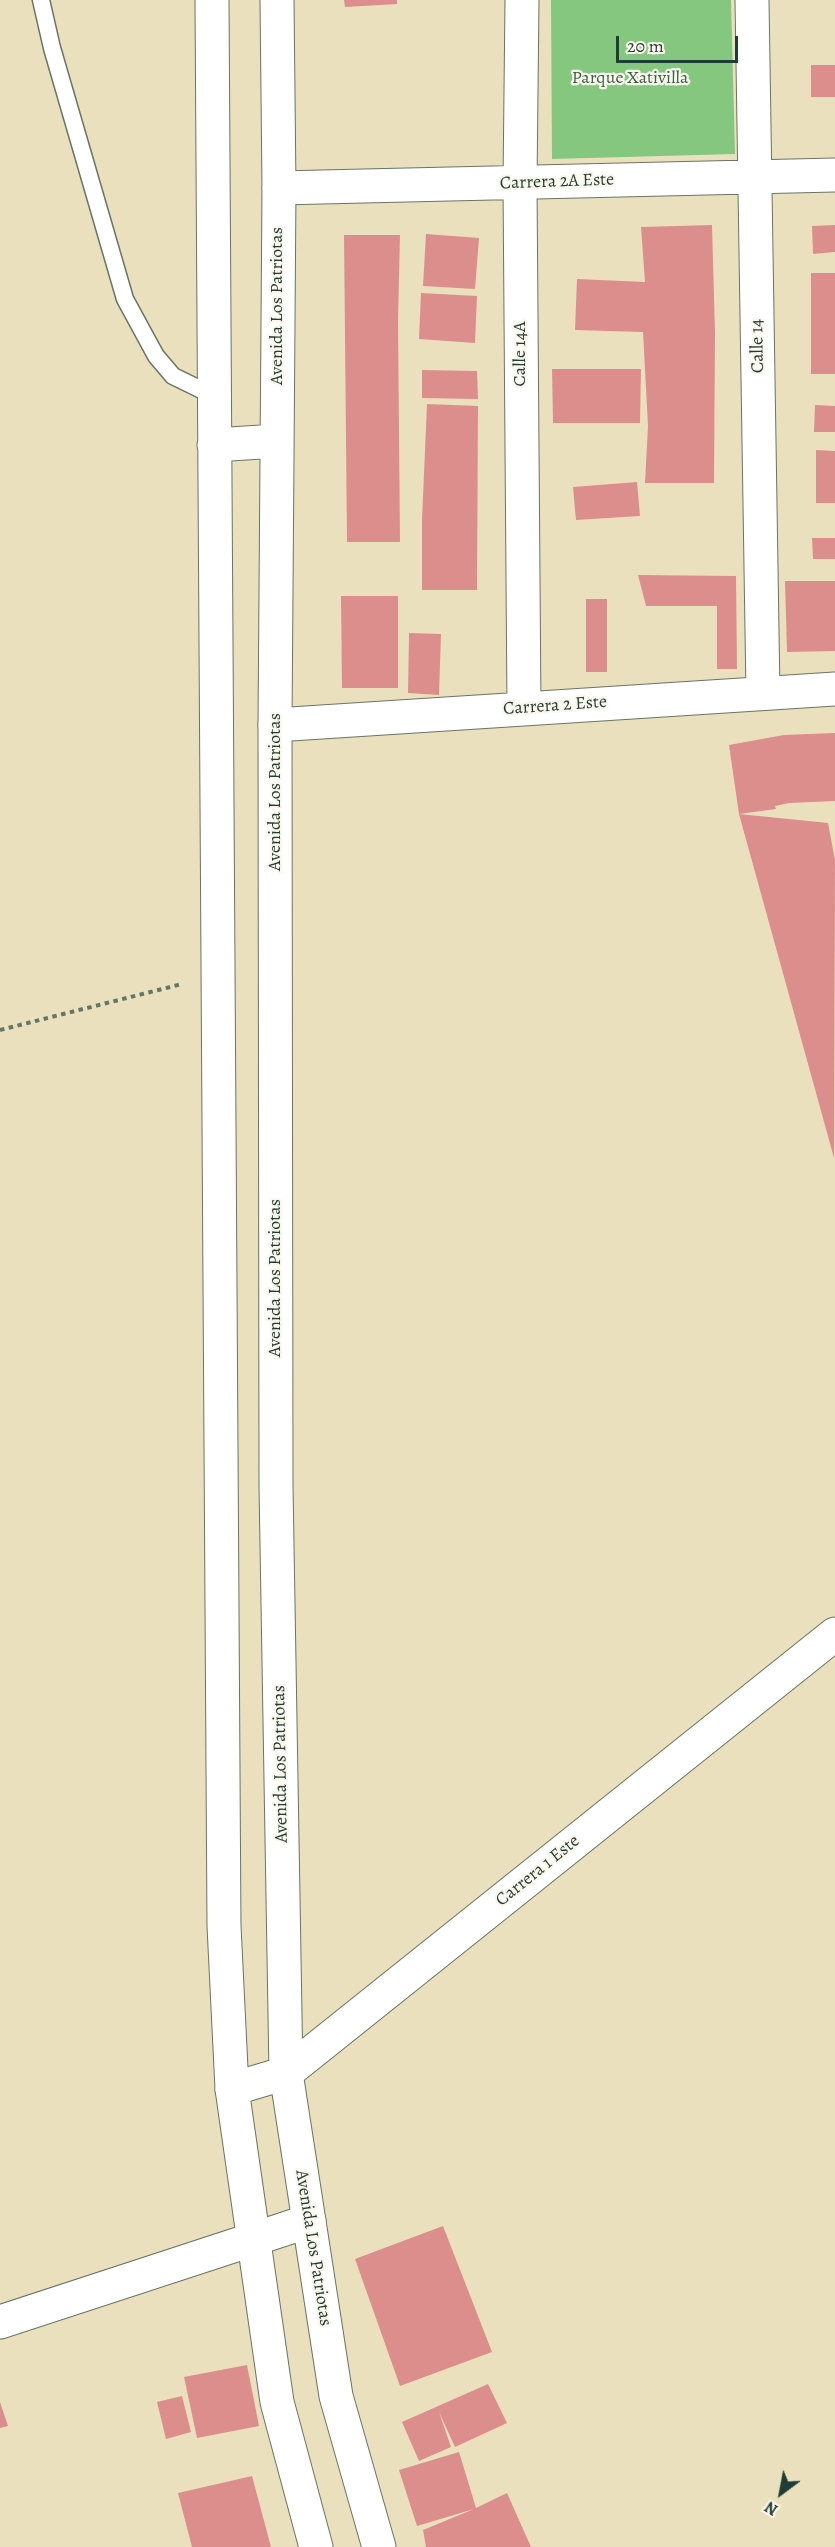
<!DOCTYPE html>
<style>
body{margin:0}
#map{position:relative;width:835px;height:2547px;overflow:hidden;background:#eae0bd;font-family:Alegreya,serif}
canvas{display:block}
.north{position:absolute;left:751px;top:2463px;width:60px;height:60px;-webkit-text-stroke:4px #fbf7ec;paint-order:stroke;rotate:212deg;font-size:16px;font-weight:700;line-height:24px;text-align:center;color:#1f3d34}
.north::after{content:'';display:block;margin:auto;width:21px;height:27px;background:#1f3d34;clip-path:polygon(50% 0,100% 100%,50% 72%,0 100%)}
.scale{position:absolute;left:616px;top:36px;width:122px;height:27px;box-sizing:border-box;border:3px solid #1f3d34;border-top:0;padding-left:8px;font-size:18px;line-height:21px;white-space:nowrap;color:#1f3d34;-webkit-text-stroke:4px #fbf7ec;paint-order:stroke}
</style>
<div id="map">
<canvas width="835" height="2547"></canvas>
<div class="north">N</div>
<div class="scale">20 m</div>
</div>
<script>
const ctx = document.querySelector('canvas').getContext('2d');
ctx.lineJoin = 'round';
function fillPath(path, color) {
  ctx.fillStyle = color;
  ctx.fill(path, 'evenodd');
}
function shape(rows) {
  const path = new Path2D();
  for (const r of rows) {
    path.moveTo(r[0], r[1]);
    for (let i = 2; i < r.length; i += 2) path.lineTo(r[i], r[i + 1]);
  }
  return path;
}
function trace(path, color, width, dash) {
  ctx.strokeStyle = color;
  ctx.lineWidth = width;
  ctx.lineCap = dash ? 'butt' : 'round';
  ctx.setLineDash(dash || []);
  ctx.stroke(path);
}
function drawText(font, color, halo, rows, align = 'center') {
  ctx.font = font + ' Alegreya,serif';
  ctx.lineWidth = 4.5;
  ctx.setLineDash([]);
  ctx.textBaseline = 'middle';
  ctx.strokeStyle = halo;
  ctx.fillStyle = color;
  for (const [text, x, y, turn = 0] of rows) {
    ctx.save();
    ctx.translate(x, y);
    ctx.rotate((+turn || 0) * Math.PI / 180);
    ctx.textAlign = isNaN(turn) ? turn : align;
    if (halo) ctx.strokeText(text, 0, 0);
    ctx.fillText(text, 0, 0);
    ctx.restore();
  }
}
const green = shape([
 [551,0,731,0,735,154,552,159]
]);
const building = shape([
 [344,0,397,0,397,4,345,7],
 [811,65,835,65,835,97,811,97],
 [712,225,715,333,714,483,645,483,648,426,643,332,575,330,577,279,645,282,641,227],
 [835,225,835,252,813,254,812,226],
 [426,234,479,238,475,289,423,286],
 [344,235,400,235,398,321,400,542,347,542],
 [811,273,835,273,835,374,811,374],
 [421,293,477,296,475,343,419,339],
 [552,369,641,369,640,423,553,423],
 [422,370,477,371,478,399,422,398],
 [427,404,478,406,477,590,422,590,422,520],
 [815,405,835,406,835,432,814,432],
 [816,450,835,451,835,503,816,503],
 [637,482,640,516,576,520,573,487],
 [812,538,835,538,835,559,813,559],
 [638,575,736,576,737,669,717,669,717,606,646,606],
 [785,581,835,581,835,651,787,652],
 [341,596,398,596,398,688,342,688],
 [586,599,607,599,607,672,586,672],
 [409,633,441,634,439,695,408,693],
 [835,733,835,801,789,803,775,806,776,809,739,814,828,823,835,860,834,1158,739,814,729,745,784,735],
 [443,2226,492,2352,400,2386,355,2259],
 [247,2365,259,2426,197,2438,184,2377],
 [488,2384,507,2423,455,2447,439,2412,451,2447,419,2461,402,2422],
 [182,2396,191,2432,166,2439,157,2402],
 [0,2402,8,2426,0,2428],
 [459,2452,476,2508,507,2493,531,2547,426,2547,423,2530,474,2509,417,2526,399,2470],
 [252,2476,271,2547,192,2547,178,2493]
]);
const path = shape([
 [0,1030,182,984]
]);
const service = shape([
 [41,0,52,48,125,299,156,356,173,376,214,396]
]);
const minor = shape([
 [522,0,520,184,524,709],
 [752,0,763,693],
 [279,188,835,175],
 [275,725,835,689],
 [232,2089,286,2073,835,1634],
 [0,2322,309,2221]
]);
const secondary = shape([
 [212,0,224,1926,232,2089,277,2402,316,2547],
 [277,0,279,188,275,725,276,1486,286,2073,336,2396,379,2547],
 [214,445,277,441]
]);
const parkNames = [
 ["Parque Xativilla",630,79]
];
const streetNames = [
 ["Carrera 2A Este",557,182,-2],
 ["Avenida Los Patriotas",278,306,-90],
 ["Calle 14",758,346,-91],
 ["Calle 14A",521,354,-90],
 ["Carrera 2 Este",555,706,-4],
 ["Avenida Los Patriotas",276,792,-90],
 ["Avenida Los Patriotas",276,1278,-90],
 ["Avenida Los Patriotas",281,1764,-91],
 ["Carrera 1 Este",538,1871,-39],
 ["Avenida Los Patriotas",313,2248,81]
];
fillPath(green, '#85c77f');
fillPath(building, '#dc8e8c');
trace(service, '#667664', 19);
trace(minor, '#667664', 35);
trace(secondary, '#667664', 35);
trace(path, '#667664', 4, [4.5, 4.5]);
trace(service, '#fff', 16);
trace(minor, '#fff', 33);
trace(secondary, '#fff', 33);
drawText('18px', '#386047', '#fbf7ec', parkNames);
drawText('18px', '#1f3d34', '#fbf7ec', streetNames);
</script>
